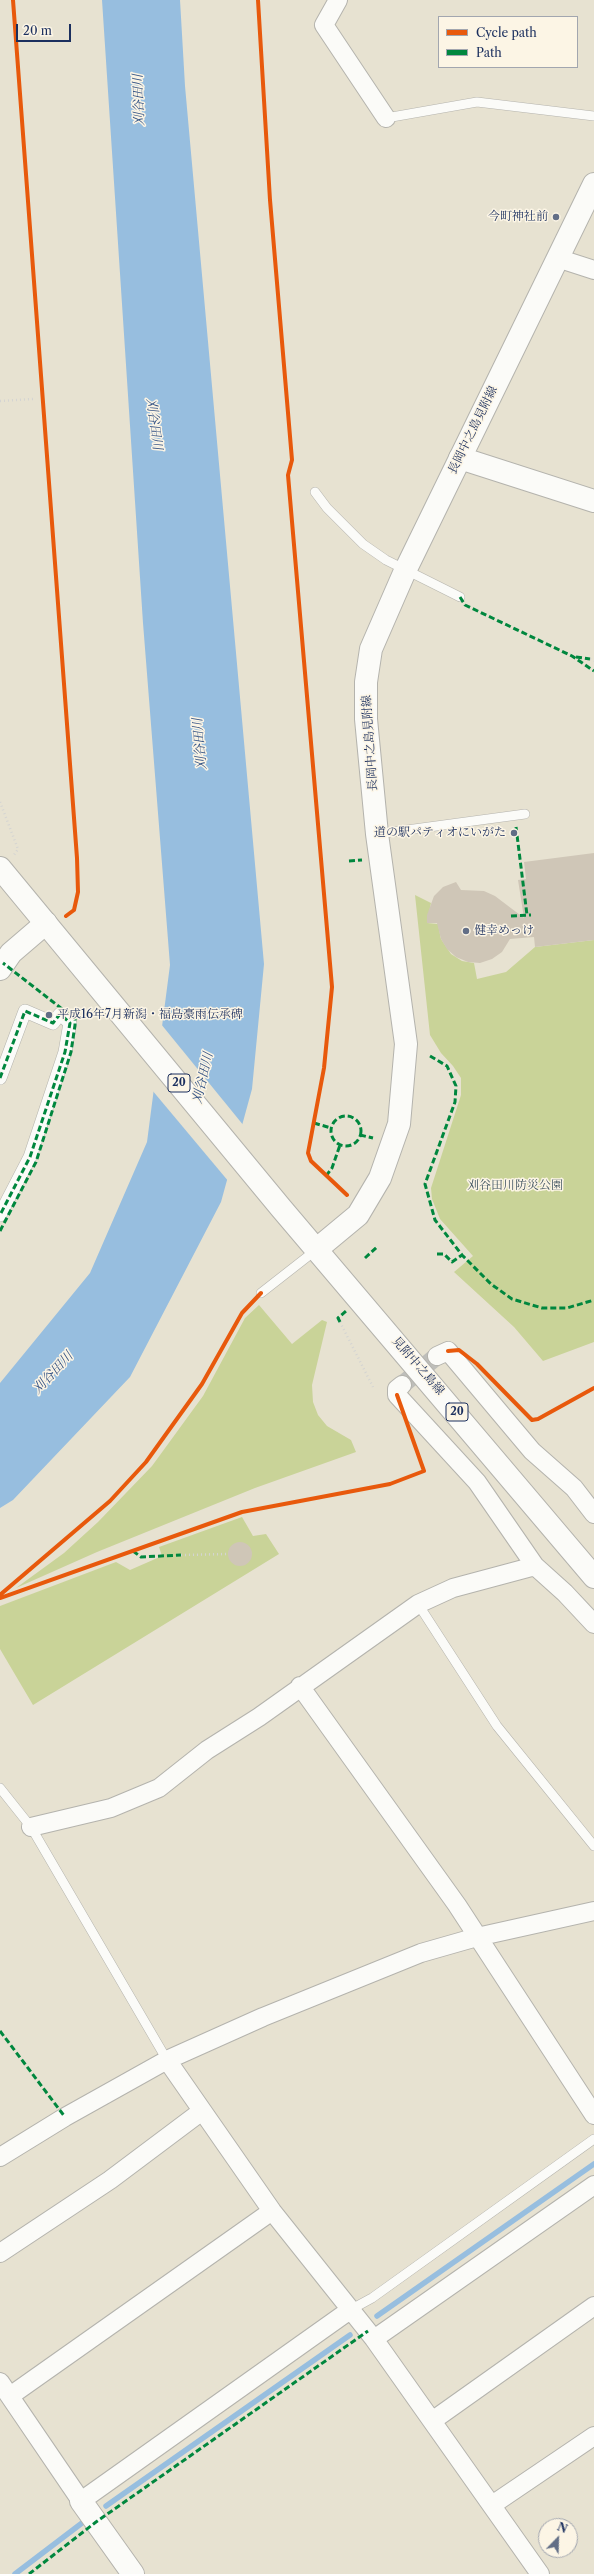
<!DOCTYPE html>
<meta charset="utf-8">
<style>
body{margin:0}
#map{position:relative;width:594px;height:2574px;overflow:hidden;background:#e7e2d1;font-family:"Libre Caslon Text",serif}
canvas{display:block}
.legend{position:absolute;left:438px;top:16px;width:140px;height:52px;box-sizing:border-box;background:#fcf5e5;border:1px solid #a2a6af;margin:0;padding:5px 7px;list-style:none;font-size:12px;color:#1b2f5e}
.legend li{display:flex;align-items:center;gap:8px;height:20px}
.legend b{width:20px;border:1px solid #a2a6af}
.north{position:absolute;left:538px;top:2518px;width:40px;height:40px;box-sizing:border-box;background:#fcf5e5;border:1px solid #a2a6af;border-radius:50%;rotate:23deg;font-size:11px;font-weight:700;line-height:16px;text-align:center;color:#1b2f5e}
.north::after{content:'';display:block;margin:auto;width:14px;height:18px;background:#626e86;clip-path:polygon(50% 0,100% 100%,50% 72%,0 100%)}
.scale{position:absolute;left:16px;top:24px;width:55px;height:18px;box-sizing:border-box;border:2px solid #1b2f5e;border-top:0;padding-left:5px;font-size:12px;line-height:14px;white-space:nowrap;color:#1b2f5e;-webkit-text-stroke:3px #fcf5e5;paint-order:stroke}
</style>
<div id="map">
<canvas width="594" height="2574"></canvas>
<ul class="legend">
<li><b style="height:5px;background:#e8590c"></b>Cycle path</li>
<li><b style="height:5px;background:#00873e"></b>Path</li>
</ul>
<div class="north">N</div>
<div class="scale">20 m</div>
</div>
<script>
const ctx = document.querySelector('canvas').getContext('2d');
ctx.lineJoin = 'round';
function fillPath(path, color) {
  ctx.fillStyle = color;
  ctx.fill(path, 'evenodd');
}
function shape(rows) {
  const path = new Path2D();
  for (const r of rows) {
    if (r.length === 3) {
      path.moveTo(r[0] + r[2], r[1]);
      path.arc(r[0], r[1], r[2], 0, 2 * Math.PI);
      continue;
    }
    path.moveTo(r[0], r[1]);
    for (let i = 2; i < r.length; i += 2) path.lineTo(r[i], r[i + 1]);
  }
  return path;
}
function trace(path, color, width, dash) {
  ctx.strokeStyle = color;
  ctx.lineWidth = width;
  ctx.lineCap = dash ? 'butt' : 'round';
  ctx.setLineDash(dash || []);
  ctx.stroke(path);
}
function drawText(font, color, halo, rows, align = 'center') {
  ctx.font = font + ' "Libre Caslon Text","Noto Serif JP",serif';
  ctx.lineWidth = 3;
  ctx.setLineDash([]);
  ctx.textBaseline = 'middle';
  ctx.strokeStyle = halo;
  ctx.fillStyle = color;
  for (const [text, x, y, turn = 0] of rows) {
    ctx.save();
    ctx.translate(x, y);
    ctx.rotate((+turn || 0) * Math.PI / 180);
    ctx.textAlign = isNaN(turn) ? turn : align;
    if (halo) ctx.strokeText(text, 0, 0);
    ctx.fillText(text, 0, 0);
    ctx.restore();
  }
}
const green = shape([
 [415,895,431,903,427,923,438,924,441,939,451,954,462,961,474,963,477,979,506,972,535,947,594,940,594,1342,543,1361,514,1327,454,1272,473,1256,440,1219,432,1199,431,1188,461,1095,461,1078,453,1066,441,1053,430,1035],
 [259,1305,292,1344,322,1320,327,1322,312,1385,313,1402,318,1415,327,1426,351,1440,356,1452,255,1488,97,1552,16,1588,64,1553,98,1522,152,1466,203,1396,245,1318],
 [242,1517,253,1536,266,1534,279,1554,33,1705,0,1649,0,1606,116,1562,130,1570,162,1556,159,1547]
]);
const water = shape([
 [102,0,180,0,185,86,264,964,252,1089,221,1202,130,1377,13,1500,0,1508,0,1383,90,1273,147,1142,170,965,143,623]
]);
const pier = shape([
 [161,1024,244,1126,229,1182,152,1090]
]);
const stream = shape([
 [377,2316,594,2164],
 [106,2506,350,2335],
 [15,2574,82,2523]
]);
const building = shape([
 [594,853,594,940,535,947,534,937,510,939,502,952,492,959,480,963,468,962,456,957,447,949,441,939,437,923,427,923,427,915,434,896,443,887,456,882,461,890,484,891,495,896,524,918,518,880,526,879,524,862],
 [240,1554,12]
]);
const minorTunnel = shape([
 [402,1385,437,1356]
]);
const path = shape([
 [0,401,33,399],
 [590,659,594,661],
 [0,802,18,849,14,855],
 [340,1322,373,1387],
 [181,1555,227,1554]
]);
const service = shape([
 [386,118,477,102,594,116],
 [315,492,327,508,363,544,386,560,460,597],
 [377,834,525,814],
 [261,1293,316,1250],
 [418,1604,497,1726,594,1846],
 [0,1788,31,1827,167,2060],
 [350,2310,372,2298,594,2139]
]);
const pedestrian = shape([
 [0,1078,25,1011,53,1023,60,1014,70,1023,65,1052,30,1157,0,1215]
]);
const minor = shape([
 [338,0,324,25,386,118],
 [557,258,594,270],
 [437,1356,448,1351,532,1451,574,1488,594,1514],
 [402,1385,397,1389,397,1395,477,1482,535,1566,565,1593,594,1624],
 [300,1686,457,1905,594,2115],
 [31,1827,111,1808,159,1788,207,1750,259,1717,418,1604,453,1588,535,1566],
 [167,2060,272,2211,374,2339,540,2574],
 [0,2157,65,2117,167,2060,263,2017,421,1953,477,1937,594,1911],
 [0,2253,110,2180,202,2111],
 [374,2339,594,2185],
 [0,2382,81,2501,350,2310],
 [10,2396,272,2211],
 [432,2421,594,2306],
 [492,2505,594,2436]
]);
const tertiary = shape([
 [460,458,594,501],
 [81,2501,133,2574]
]);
const secondary = shape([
 [0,969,11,953,46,923],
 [317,1249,358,1215,380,1178,399,1124,406,1044,377,834,366,719,366,682,371,649,405,571,594,184]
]);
const primary = shape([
 [0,868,281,1208,594,1577]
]);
const quiet = shape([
 [460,597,465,605,572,656,594,671],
 [576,657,590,659],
 [516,827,527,915],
 [349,861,362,860],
 [511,916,531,915],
 [430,1056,447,1066,456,1086,455,1102,425,1184,435,1220,462,1255,491,1284,512,1299,542,1308,567,1308,594,1300],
 [0,1078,25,1011,53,1023,60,1014,70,1023,65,1052,30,1157,0,1215],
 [346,1131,15],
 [314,1123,331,1128],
 [360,1135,373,1138],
 [326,1176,332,1168,340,1145],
 [0,1231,36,1162,71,1052,75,1025,75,1019,3,963],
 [437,1254,444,1254,452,1262,462,1255],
 [365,1258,377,1247],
 [340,1322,338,1318,346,1311],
 [133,1551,141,1557,181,1555],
 [0,2031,65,2117],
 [29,2574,96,2522,368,2331]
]);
const cycleway = shape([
 [13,0,77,858,78,892,74,910,66,916],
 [258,0,270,200,292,460,288,475,332,987,324,1068,308,1153,311,1161,347,1195],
 [448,1351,459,1350,477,1364,532,1420,538,1419,594,1388],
 [0,1595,110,1501,146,1462,202,1384,242,1313,261,1293],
 [0,1598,242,1512,390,1484,424,1471,397,1395]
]);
const markers = [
 [556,217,4,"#626e86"],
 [514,833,4,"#626e86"],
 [466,931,4,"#626e86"],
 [49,1015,4,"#626e86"]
];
const shields = [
 [179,1083,22],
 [457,1412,22]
];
const shieldNames = [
 ["20",179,1083],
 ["20",457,1412]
];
const poiNames = [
 ["今町神社前",548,217],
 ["道の駅パティオにいがた",506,833],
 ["健幸めっけ",474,931,"left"],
 ["平成16年7月新潟・福島豪雨伝承碑",57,1015,"left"]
];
const streetNames = [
 ["長岡中之島見附線",473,430,-64],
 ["長岡中之島見附線",370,743,-94],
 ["見附中之島線",418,1366,49]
];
const parkNames = [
 ["刈谷田川防災公園",515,1186]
];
const waterNames = [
 ["刈谷田川",139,100,-92],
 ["刈谷田川",154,424,82],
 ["刈谷田川",200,744,-95],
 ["刈谷田川",203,1078,-77],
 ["刈谷田川",53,1373,-47]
];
fillPath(green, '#c9d398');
fillPath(water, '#97bedf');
fillPath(pier, '#e7e2d1');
trace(stream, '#97bedf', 5.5);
fillPath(building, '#cfc6b7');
trace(minorTunnel, '#bebeba', 18, [18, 9]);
trace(service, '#b4b3ad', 10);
trace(pedestrian, '#b4b3ad', 14);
trace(minor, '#b4b3ad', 20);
trace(tertiary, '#b4b3ad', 24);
trace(secondary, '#b4b3ad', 24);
trace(primary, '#b4b3ad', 24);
trace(path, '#d4d4d2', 2.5, [1, 3]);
trace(service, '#fbfbf8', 9);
trace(pedestrian, '#fbfbf8', 13);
trace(minor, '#fbfbf8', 18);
trace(tertiary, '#fbfbf8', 22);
trace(secondary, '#fbfbf8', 22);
trace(primary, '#fbfbf8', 22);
trace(quiet, '#00873e', 3, [6, 3]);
trace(cycleway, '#e8590c', 4);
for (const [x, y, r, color] of markers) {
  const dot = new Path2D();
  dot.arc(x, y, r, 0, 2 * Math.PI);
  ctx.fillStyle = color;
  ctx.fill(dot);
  trace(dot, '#fcf5e5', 1.5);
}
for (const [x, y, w] of shields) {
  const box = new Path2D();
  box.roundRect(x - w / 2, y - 9, w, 18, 3);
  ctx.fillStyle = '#fcf5e5';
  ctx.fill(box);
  trace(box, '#1b2f5e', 1);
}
drawText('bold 11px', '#1b2f5e', null, shieldNames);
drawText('12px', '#1b2f5e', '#fcf5e5', poiNames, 'right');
drawText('12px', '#1b2f5e', '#fcf5e5', streetNames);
drawText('12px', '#405561', '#fcf5e5', parkNames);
drawText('italic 13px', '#365586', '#fcf5e5', waterNames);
</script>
